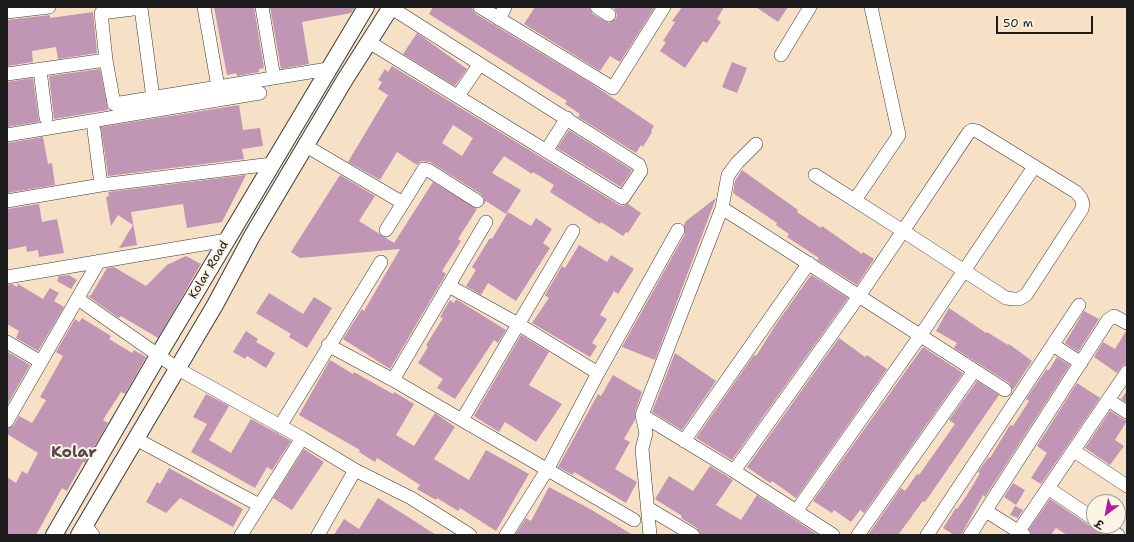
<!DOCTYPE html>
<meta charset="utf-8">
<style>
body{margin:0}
#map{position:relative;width:1134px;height:542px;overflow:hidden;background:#f6e1c6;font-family:"Shantell Sans","Playpen Sans Deva",sans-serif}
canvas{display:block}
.frame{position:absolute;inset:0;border:8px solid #1c1c1c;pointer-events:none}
.north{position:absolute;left:1086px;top:494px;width:40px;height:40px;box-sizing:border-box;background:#fcf5e5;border:1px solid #a29e95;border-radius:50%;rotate:212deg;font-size:11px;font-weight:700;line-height:16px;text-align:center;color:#1c1c1c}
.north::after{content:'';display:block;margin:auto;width:14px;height:18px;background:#b5179e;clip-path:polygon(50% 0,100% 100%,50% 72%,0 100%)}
.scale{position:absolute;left:996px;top:16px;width:97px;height:18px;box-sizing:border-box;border:2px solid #1c1c1c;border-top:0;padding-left:5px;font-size:12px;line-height:14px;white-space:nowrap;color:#1c1c1c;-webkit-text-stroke:3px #fcf5e5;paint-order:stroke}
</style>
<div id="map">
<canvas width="1134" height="542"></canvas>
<div class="frame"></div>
<div class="north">उ</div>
<div class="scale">50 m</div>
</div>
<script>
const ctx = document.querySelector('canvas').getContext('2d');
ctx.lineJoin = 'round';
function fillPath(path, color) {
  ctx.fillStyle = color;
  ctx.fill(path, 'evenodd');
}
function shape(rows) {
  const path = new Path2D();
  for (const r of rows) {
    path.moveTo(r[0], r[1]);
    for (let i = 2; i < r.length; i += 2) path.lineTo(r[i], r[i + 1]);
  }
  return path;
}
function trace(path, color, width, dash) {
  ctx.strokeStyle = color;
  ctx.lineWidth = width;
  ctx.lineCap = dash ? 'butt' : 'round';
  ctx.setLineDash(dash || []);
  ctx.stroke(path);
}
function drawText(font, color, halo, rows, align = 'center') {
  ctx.font = font + ' "Shantell Sans",sans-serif';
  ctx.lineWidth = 4;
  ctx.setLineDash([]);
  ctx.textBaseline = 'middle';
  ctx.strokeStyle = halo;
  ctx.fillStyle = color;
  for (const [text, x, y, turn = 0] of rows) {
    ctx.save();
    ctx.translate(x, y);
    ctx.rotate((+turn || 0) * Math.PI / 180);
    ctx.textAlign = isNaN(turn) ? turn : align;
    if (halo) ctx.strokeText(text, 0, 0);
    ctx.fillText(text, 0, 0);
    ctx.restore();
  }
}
const building = shape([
 [214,7,254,7,264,68,259,69,259,72,242,75,237,76,236,73,227,75],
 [270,7,355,7,351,13,302,22,309,64,281,69],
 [433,7,471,7,476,14,592,84,654,126,651,131,652,132,643,147,641,145,636,153,578,117,580,114,565,104,567,101,429,14],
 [535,7,589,7,593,14,609,23,616,19,617,15,614,9,616,7,655,7,620,62,610,56,600,71,524,24],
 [682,7,724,7,717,19,721,22,707,43,703,41,685,68,660,51,666,42,663,41,675,22,672,21],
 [756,7,788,7,778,22],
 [93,12,97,53,58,59,56,47,32,51,33,62,7,66,7,20,50,15,50,18],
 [417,33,467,69,455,86,403,54],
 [732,62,747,68,737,93,722,87],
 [392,66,619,205,623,206,628,204,641,213,628,233,626,232,623,236,601,222,600,224,550,192,554,185,533,172,532,174,504,156,492,173,521,190,506,214,486,201,484,204,484,198,481,194,430,162,421,161,417,165,397,152,380,180,348,162,388,95,378,89,382,82,378,80,385,69,388,72],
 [453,125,473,138,462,156,442,143],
 [100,69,108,110,54,119,49,76],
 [33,78,39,122,7,127,7,82],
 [239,105,243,130,260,128,263,146,242,149,244,159,108,176,101,127],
 [569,130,632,170,621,187,557,148],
 [43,137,48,164,52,163,55,185,7,193,7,143],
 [742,170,798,210,797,212,821,228,822,226,862,254,863,252,874,259,857,285,817,260,819,258,787,237,789,234,776,225,777,223,733,193,735,181],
 [246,175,222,222,187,228,183,204,131,212,137,245,119,248,133,225,118,215,111,226,106,197,109,196,108,192],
 [340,175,375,196,359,221,394,243,433,182,477,209,458,239,461,241,442,271,446,274,390,369,343,339,362,309,364,311,400,249,300,258,291,252],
 [716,198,655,360,622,347,685,234,684,225,686,221],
 [39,204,42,222,57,219,64,253,39,257,38,250,27,252,26,246,7,250,7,209],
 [508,212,531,226,536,218,552,229,543,243,550,248,516,301,488,283,481,295,466,286,476,270,472,267,490,238,492,239],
 [579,245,607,262,611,255,634,269,618,294,614,291,600,315,607,319,592,343,597,346,590,357,532,323,549,298,545,295,562,266,565,268],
 [186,256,201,264,158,338,121,316,119,318,116,316,88,296,91,295,107,268,114,267,146,286,167,265],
 [69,275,77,280,71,289,57,281,59,276],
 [811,275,848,298,732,460,696,438,754,355,756,356,777,323],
 [12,284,17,287,18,284,43,299,50,288,59,293,54,301,64,307,38,351,16,338,19,331,7,324,7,285],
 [269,293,303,314,314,297,332,308,307,348,289,337,291,334,256,313],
 [456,299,506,330,498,343,494,340,455,399,437,388,443,379,418,363,428,347,426,345,443,318,440,317,450,300,454,303],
 [949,308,986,333,987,332,1008,345,1009,344,1032,361,1013,390,1009,383,954,348,957,343,936,331],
 [1084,311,1099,319,1078,352,1065,343],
 [82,318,111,336,109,339,132,353,134,350,146,357,125,394,121,392,103,420,108,423,85,463,83,462,67,491,62,488,36,535,7,535,7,477,16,483,22,471,27,474,38,453,7,434,7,429,14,425,19,416,32,423,46,400,40,397,63,356,56,352,75,319,79,322],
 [246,331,258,339,256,342,275,353,266,368,247,356,245,359,233,352],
 [1126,331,1127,364,1123,365,1117,373,1094,357,1103,342,1115,349],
 [521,335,549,352,529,385,562,404,536,442,505,422,499,432,474,416],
 [839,338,865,357,867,355,887,369,796,498,772,481,770,483,747,467],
 [923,347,963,373,864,513,860,510,851,522,834,510,832,513,813,501],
 [8,352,30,365,7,405,7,353],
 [675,353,716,381,682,430,652,412],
 [1057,357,1070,365,985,497,983,495,961,535,954,535,943,528,956,508,957,509,967,495,980,473,978,472,982,466,989,457,990,458,1010,425,1013,426,1029,401,1026,399,1046,370,1049,370],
 [330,360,353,374,354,372,393,394,394,392,414,404,396,435,414,446,435,413,455,427,434,459,469,480,486,450,529,474,496,531,460,508,458,511,437,498,436,500,417,489,420,485,403,474,377,458,375,462,359,452,360,450,299,415],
 [613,375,642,392,635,412,635,420,624,439,630,442,615,469,637,482,626,503,574,472,573,475,558,467,598,394,601,396],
 [977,381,999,395,925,502,923,501,898,535,868,535,901,488,905,491,917,474,919,475,955,424,949,420],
 [1077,383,1100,398,1041,484,1031,478,1047,453,1037,446],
 [1127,391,1127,403,1121,399],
 [206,394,229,406,209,440,231,453,251,419,291,441,272,470,267,467,255,488,191,452,207,424,193,417],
 [1110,411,1127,421,1115,440,1124,446,1110,465,1085,448],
 [304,449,324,462,292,510,273,498],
 [710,466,733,480,716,505,741,520,757,495,818,535,701,535,697,528,681,518,682,516,655,499,669,476,693,491],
 [169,468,243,509,233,527,180,498,166,513,146,502,157,482,160,484],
 [1013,483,1025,490,1016,505,1004,497],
 [549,487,590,509,633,535,515,535,526,518,531,521],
 [378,498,405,515,436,535,334,535,344,519,359,529],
 [1050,499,1090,526,1097,526,1098,530,1104,535,1067,535,1056,528,1051,535,1032,535,1029,529],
 [1015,506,1023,510,1018,518,1010,515]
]);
const minor = shape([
 [204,7,218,87],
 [262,7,274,78],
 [480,7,613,88,664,7],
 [597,7,609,15],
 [7,12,49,7],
 [499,19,505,7],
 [369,42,623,198,641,171,639,165,390,7],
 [781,55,810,7],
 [40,70,46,118],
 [7,74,106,60],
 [458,96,479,65],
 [153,98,141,8,101,13,106,60,114,104,328,69],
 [94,130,101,185],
 [7,135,260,93],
 [306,146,403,203,424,169,428,170,477,201],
 [546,151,567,118],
 [855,200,899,135,871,7],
 [7,201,101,185,272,164],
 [722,208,1005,390],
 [386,230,403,203],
 [7,277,227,240],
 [449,286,518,324,598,373],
 [78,299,178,369,302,438,355,470,411,498,470,535],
 [7,342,41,362],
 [328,345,393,380,634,520],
 [1053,345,1081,363],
 [393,380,486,222],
 [1108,400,1127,412],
 [642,415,734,471,833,535],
 [462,420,573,231],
 [7,421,99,261],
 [280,426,381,262],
 [136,439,259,505],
 [684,441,809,263],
 [1074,451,1127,486],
 [734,471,859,296,903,231,969,132,972,130,977,131,1076,192,1081,198,1083,204,1082,209,1026,295,1019,299,1014,299,1006,298,903,231,815,175],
 [1048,488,1094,519],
 [648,508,693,535],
 [797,510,920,336,1034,167],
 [986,511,1024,535],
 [85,525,93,535],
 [1105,526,1118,535],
 [1018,532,1127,372],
 [241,535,302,438],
 [318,535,355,470],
 [506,535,547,470,598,373,678,230],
 [650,535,642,449,646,433,642,415,722,208,728,175,737,163,756,144],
 [858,535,974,371],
 [927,535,1079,305],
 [970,535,1108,320,1114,316,1127,323]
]);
const major = shape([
 [54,535,159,354,366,7],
 [79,535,215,305,252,236,344,81,391,7]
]);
const streetNames = [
 ["Kolar Road",209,270,-59]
];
const districtNames = [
 ["Kolar",74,453]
];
fillPath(building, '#c195b4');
trace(minor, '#3d3a36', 14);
trace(major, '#3d3a36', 18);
trace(minor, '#fff', 13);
trace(major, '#fff', 16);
drawText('12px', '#1c1c1c', '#fcf5e5', streetNames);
drawText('bold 16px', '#564651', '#fcf5e5', districtNames);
</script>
